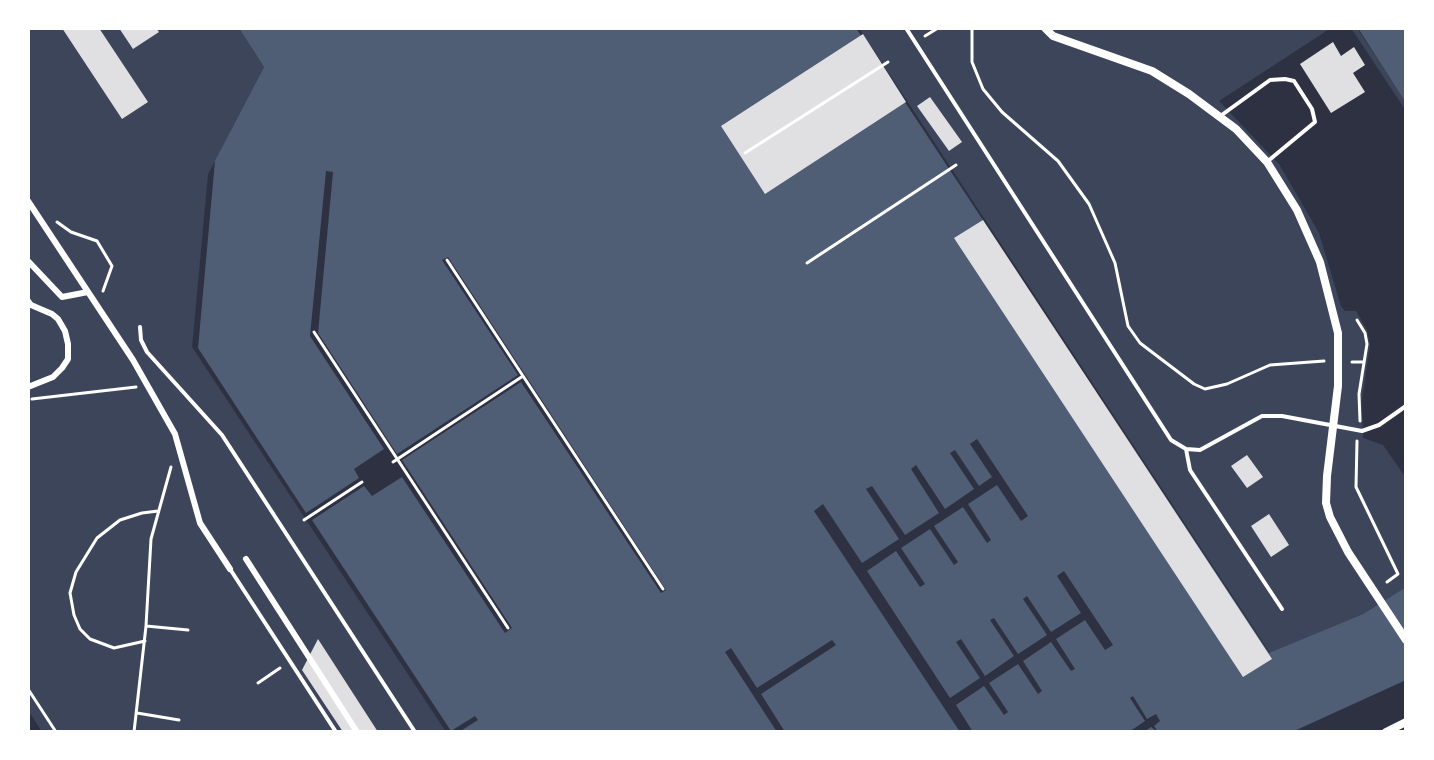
<!DOCTYPE html>
<style>
body{margin:0}
#map{position:relative;width:1434px;height:760px;overflow:hidden;background:#2d3142;font-family:"Public Sans",sans-serif}
canvas{display:block}
.frame{position:absolute;inset:0;border:30px solid #fff;pointer-events:none}
</style>
<div id="map">
<canvas width="1434" height="760"></canvas>
<div class="frame"></div>
</div>
<script>
const ctx = document.querySelector('canvas').getContext('2d');
ctx.lineJoin = 'round';
function fillPath(path, color) {
  ctx.fillStyle = color;
  ctx.fill(path, 'evenodd');
}
function shape(rows) {
  const path = new Path2D();
  for (const r of rows) {
    path.moveTo(r[0], r[1]);
    for (let i = 2; i < r.length; i += 2) path.lineTo(r[i], r[i + 1]);
  }
  return path;
}
function trace(path, color, width, dash) {
  ctx.strokeStyle = color;
  ctx.lineWidth = width;
  ctx.lineCap = dash ? 'butt' : 'round';
  ctx.setLineDash(dash || []);
  ctx.stroke(path);
}
const green = shape([
 [28,28,239,28,264,67,208,174,192,347,446,732,42,732,28,710],
 [859,28,1331,28,1219,101,1279,164,1319,233,1341,306,1345,311,1356,311,1367,330,1370,345,1362,400,1363,438,1383,445,1406,478,1406,587,1363,614,1270,653],
 [1351,28,1357,28,1406,102,1406,111]
]);
const water = shape([
 [239,28,856,28,1269,653,1363,614,1406,587,1406,680,1292,732,446,732,192,347,208,174,264,67],
 [1358,28,1406,28,1406,103]
]);
const pier = shape([
 [215,161,198,348,306,513,359,478,354,469,384,449,310,336,326,171,333,172,318,333,397,454,518,375,442,260,448,257,666,590,661,593,521,382,402,460,512,628,505,633,402,477,372,496,364,486,312,520,451,731,475,716,478,720,459,732,446,732,192,347,208,174],
 [977,439,1028,516,1021,521,997,485,968,504,991,540,987,543,963,507,934,526,958,562,954,565,930,529,901,548,925,584,920,587,896,551,867,571,950,698,980,678,956,642,961,639,985,676,1014,656,990,620,994,618,1018,654,1047,635,1023,599,1027,596,1051,632,1081,613,1057,576,1064,571,1113,645,1105,650,1085,620,1056,639,1075,669,1071,671,1051,642,1023,661,1042,691,1038,694,1018,664,989,683,1008,712,1004,715,984,686,956,705,973,732,960,732,814,511,823,504,862,563,899,539,866,489,872,486,905,535,939,513,911,469,916,465,945,509,974,489,950,453,955,450,979,486,992,477,970,444],
 [832,640,836,645,761,694,785,732,777,732,725,652,731,648,757,688],
 [1133,696,1147,719,1156,714,1160,721,1154,726,1158,732,1151,727,1144,732,1129,732,1145,721,1130,698]
]);
const building = shape([
 [62,28,99,28,148,102,122,119],
 [119,28,156,28,159,32,133,49],
 [863,34,906,102,765,194,721,126],
 [1333,42,1341,56,1354,47,1365,65,1353,73,1365,92,1331,113,1300,64],
 [930,97,962,142,949,151,917,106],
 [983,220,1272,659,1243,677,954,238],
 [1247,455,1263,477,1247,488,1231,466],
 [1269,514,1289,545,1271,557,1251,526],
 [318,639,378,732,343,732,302,670]
]);
const path = shape([
 [972,28,972,62,983,89,1002,112,1058,161,1089,204,1115,263,1128,326,1140,343,1194,384,1205,389,1227,384,1270,365,1324,361],
 [925,36,938,28],
 [745,153,888,62],
 [57,222,71,232,97,241,112,266,103,291],
 [807,263,956,165],
 [1357,320,1365,333,1367,344,1359,394,1360,421],
 [314,332,508,628],
 [1352,362,1364,362],
 [523,376,663,589],
 [32,399,136,387],
 [1357,441,1356,487,1398,574,1387,582],
 [393,462,523,376,447,260],
 [304,520,362,482],
 [146,626,188,630],
 [145,641,114,648,90,639,80,629,74,615,70,593,76,572,97,538,120,520,142,513,158,511],
 [258,683,280,668],
 [28,689,56,732],
 [137,713,179,720],
 [134,732,146,626,151,539,171,467]
]);
const service = shape([
 [906,28,1171,440,1186,449,1200,450,1262,416,1282,416,1362,431,1379,425,1406,406],
 [1219,117,1270,80,1285,79,1294,81,1312,109,1315,122,1268,161],
 [140,327,141,340,147,352,222,435,415,732],
 [1186,449,1190,470,1282,609],
 [230,569,336,732]
]);
const pedestrian = shape([
 [28,201,133,360,175,434,200,523,230,569],
 [28,261,62,297,88,292],
 [28,301,31,305,52,314,58,319,65,331,68,344,68,359,62,368,53,377,28,387],
 [246,559,357,732]
]);
const minor = shape([
 [1045,28,1053,36,1152,71,1189,94,1236,129,1267,162,1297,210,1320,262,1338,333,1338,386,1327,476,1326,503,1330,517,1348,552,1406,640],
 [1386,732,1406,722]
]);
fillPath(green, '#3c4559');
fillPath(water, '#4f5d75');
fillPath(pier, '#2d3142');
fillPath(building, '#e0e0e3');
trace(path, '#fff', 3);
trace(service, '#fff', 4);
trace(pedestrian, '#fff', 6);
trace(minor, '#fff', 8);
</script>
